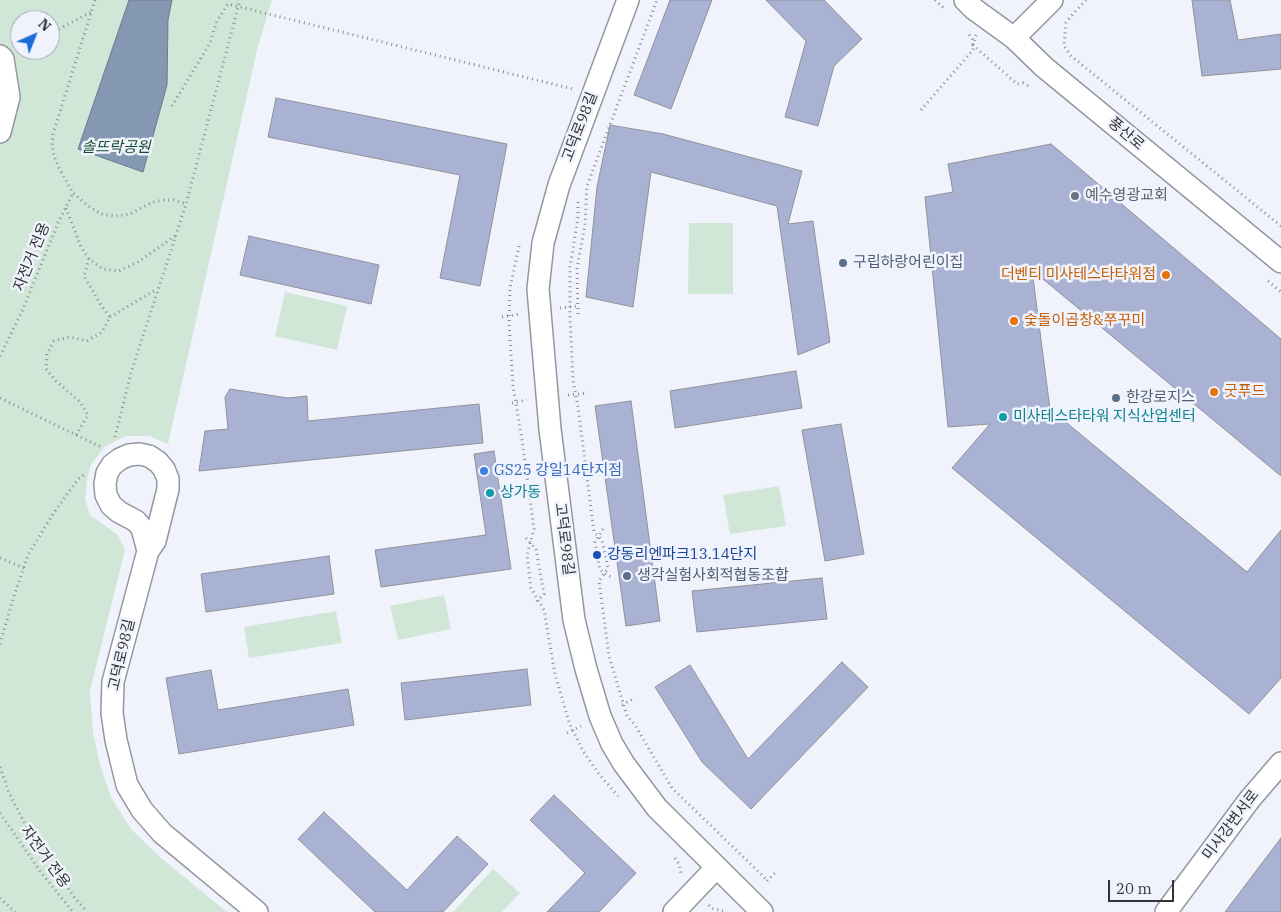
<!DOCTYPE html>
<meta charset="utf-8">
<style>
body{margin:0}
#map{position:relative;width:1281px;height:912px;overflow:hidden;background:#f0f3fc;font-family:"IBM Plex Serif",serif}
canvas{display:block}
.north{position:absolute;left:10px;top:10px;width:50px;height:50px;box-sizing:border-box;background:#f0f3fc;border:1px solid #a4a7ad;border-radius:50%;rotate:44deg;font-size:14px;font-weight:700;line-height:20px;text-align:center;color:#333437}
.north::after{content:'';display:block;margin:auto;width:18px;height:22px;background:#1b6cd6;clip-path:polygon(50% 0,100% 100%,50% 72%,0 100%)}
.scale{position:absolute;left:1108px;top:880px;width:66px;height:22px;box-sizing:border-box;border:2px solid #333437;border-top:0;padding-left:6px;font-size:15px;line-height:18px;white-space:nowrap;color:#333437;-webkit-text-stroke:4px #f0f3fc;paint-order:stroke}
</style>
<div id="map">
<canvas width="1281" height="912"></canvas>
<div class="north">N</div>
<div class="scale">20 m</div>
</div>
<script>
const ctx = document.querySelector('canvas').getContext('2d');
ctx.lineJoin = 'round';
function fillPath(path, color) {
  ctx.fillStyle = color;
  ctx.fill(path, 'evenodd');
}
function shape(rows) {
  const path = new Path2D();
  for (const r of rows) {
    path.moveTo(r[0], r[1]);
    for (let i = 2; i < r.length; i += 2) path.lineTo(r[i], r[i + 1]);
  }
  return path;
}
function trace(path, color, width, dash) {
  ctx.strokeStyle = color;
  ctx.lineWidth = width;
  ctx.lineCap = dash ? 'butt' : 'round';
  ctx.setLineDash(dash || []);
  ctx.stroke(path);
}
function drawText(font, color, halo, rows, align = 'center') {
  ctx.font = font + ' "IBM Plex Serif","Noto Sans KR",serif';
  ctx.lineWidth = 5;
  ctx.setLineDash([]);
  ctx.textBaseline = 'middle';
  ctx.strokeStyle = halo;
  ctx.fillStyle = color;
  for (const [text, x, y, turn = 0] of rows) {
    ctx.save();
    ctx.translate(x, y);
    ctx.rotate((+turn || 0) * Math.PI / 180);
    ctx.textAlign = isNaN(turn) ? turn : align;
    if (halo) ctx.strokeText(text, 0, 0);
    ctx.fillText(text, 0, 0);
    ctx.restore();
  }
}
const green = shape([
 [0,0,272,0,258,46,168,444,149,436,126,436,105,446,91,465,87,480,85,499,90,515,118,535,125,550,90,691,93,732,100,765,111,797,131,829,161,858,227,912,0,912],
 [20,20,50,20,50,50,20,50],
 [689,223,733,223,733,294,688,294],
 [285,292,347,306,337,350,275,336],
 [779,486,786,526,730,534,723,495],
 [444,595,451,629,398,640,390,606],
 [336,611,342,643,249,658,244,627],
 [493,869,520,893,502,912,453,912]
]);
const water = shape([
 [129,0,172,0,168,20,167,85,143,172,78,149,129,0]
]);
const building = shape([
 [670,0,712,0,671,109,634,95,670,0],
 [766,0,824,0,862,39,834,66,818,126,785,117,806,41,766,0],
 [1192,0,1230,0,1238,40,1281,34,1281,69,1202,76,1192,0],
 [276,98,507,144,480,286,440,278,460,175,268,137,276,98],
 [610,125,663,134,802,171,788,224,813,221,830,342,798,355,777,206,651,172,633,307,586,297,597,187,610,125],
 [1051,144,1281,339,1281,476,1032,270,1050,409,1247,572,1281,530,1281,678,1249,714,952,468,990,424,948,427,925,197,953,192,948,164,1051,144],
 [249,236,379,265,371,304,240,275,249,236],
 [796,371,802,408,675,428,670,391,796,371],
 [230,389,288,398,307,396,308,421,479,404,483,443,199,471,205,431,228,429,225,397,230,389],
 [631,401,660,621,626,626,595,406,631,401],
 [841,424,864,554,825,561,802,430,841,424],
 [494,451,511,569,381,587,375,550,486,535,474,454,494,451],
 [329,556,334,594,206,612,201,574,329,556],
 [822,578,827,619,697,632,692,591,822,578],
 [842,662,868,687,751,809,702,762,655,687,690,665,748,759,842,662],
 [527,669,531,705,405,720,401,683,527,669],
 [211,670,218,710,348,689,354,725,179,754,166,678,211,670],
 [554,795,636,873,599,912,547,912,585,873,530,820,554,795],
 [324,812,407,890,457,836,488,864,443,912,375,912,298,839,324,812],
 [1281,838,1281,912,1225,912,1281,838]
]);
const path = shape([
 [95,0,53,134,52,145,54,156,59,168,73,193,87,205,101,214,115,216,130,214,153,202,163,200,174,200,186,204],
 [935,0,946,10],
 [1086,0,1071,16,1066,23,1064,46,1071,56,1281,226],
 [50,34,91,12],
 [976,35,973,45,1017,84,1023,83,1031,87],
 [172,106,210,43,217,21,228,4,573,89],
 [921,110,973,50,973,40,969,34],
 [578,202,578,217,570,267,570,317,573,380,578,407,594,532,602,540,608,568,599,581,609,656,627,716,635,725,672,788,768,881],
 [66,208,81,247,89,259,103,269,119,271,138,262,175,236],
 [519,246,510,288,509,322,513,386,522,440,534,529,527,555,531,588,544,610,555,674,569,722,583,751,599,774,618,796],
 [1268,281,1281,292],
 [560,308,577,306],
 [578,314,577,268,585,225,587,186,657,0],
 [110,317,157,289],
 [502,317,520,314],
 [0,356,23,309,58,223,73,193],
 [568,395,588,393],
 [0,398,101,447],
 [512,403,527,400],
 [76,435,88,415,80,402,56,381,46,369,47,354,54,341,70,337,87,341,102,332,110,317,101,305,84,276,89,259],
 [115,437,131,373,186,204,240,0],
 [603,529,595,542,600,570,611,577],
 [526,538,536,549,544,594,535,603],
 [0,558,24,568],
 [0,644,14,596,28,555,53,514,78,479,85,474],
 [622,705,633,699],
 [567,733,581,726],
 [0,767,9,793,25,824,74,897,87,912],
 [0,813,40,871,73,912],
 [675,858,679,864,681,873],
 [767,881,775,873],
 [0,898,15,912],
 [709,905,711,908,727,912]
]);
const minor = shape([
 [628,0,559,185,543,243,538,289,550,429,574,620,586,669,600,716,612,744,624,764,657,808,762,912],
 [965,0,974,9,1014,38,1044,67,1281,262],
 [1014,38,1052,0],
 [0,56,3,59,9,97,0,132],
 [148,551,142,528,136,521,119,512,111,505,106,495,105,484,107,473,112,465,120,459,129,455,139,454,149,456,158,462,164,469,168,479,168,489,155,541,148,551,113,682,112,713,116,740,127,785,142,810,162,833,257,912],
 [674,912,716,868],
 [1166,912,1250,799,1281,763]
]);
const markers = [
 [1075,196,5,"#6b7280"],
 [843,263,5,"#5c6f8a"],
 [1166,275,5,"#e8710a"],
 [1014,321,5,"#e8710a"],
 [1214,392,5,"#e8710a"],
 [1116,398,5,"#5c6f8a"],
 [1003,417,5,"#0f9aa8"],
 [484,471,5,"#3f7fe0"],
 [490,493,5,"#0f9aa8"],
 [597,555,5,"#1a4fb4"],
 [627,576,5,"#5c6f8a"]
];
const streetNames = [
 ["고덕로98길",580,127,-69],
 ["풍산로",1126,134,40],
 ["자전거 전용",32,257,-68],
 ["고덕로98길",564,539,83],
 ["고덕로98길",122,655,-77],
 ["미사강변서로",1231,825,-53],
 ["자전거 전용",45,857,54]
];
const parkNames = [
 ["솔뜨락공원",116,148]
];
const worshipNames = [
 ["예수영광교회",1085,196]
];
const serviceNames = [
 ["구립하랑어린이집",853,263],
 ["한강로지스",1126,398],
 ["생각실험사회적협동조합",637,576]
];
const foodNames = [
 ["더벤티 미사테스타타워점",1156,275,"right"],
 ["숯돌이곱창&쭈꾸미",1024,321],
 ["굿푸드",1224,392]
];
const cultureNames = [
 ["미사테스타타워 지식산업센터",1013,417],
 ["상가동",500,493]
];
const shopNames = [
 ["GS25 강일14단지점",494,471]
];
const transitNames = [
 ["강동리엔파크13.14단지",607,555]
];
fillPath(green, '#d0e7d8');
fillPath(water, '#8498b4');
trace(water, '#6c7a8e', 1);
fillPath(building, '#a9b2d2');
trace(building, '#90929a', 1);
trace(minor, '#94979f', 24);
trace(path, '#8b8d93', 3, [1, 4]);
trace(minor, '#fff', 21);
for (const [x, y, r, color] of markers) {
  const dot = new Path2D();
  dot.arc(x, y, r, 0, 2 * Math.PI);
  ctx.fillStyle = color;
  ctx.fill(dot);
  trace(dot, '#f0f3fc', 2);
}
drawText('15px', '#333437', '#f0f3fc', streetNames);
drawText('italic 15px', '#114b2e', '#f0f3fc', parkNames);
drawText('15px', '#5b616d', '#f0f3fc', worshipNames, 'left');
drawText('15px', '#4e5e75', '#f0f3fc', serviceNames, 'left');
drawText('15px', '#c56008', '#f0f3fc', foodNames, 'left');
drawText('15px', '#0d838f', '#f0f3fc', cultureNames, 'left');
drawText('15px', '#366cbe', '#f0f3fc', shopNames, 'left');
drawText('15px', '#164399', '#f0f3fc', transitNames, 'left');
</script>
